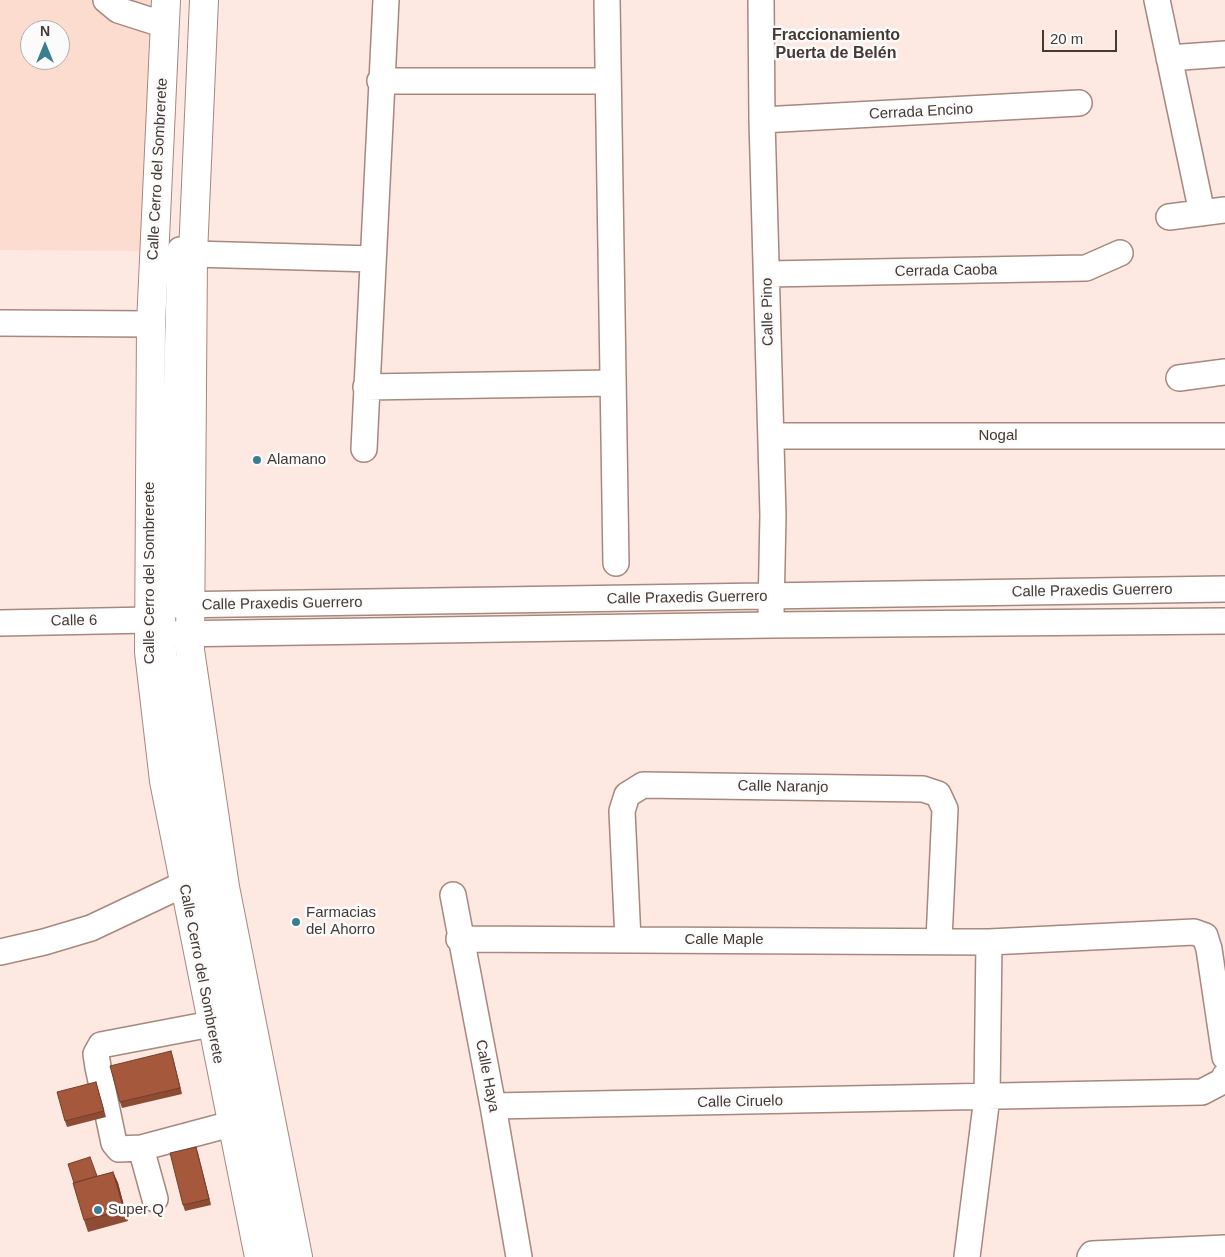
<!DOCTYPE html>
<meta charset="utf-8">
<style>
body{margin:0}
#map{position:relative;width:1225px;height:1257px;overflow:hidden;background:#fde9e1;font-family:Helvetica,sans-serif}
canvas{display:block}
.north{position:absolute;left:20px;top:20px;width:50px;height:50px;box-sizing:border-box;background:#fbfbfb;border:1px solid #b2adab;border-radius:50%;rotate:0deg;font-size:14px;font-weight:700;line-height:20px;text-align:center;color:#453934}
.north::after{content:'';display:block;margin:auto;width:18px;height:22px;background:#3d7d91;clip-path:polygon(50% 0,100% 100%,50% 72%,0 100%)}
.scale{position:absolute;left:1042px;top:30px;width:75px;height:22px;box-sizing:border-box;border:2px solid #453934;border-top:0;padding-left:6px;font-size:15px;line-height:18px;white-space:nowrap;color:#453934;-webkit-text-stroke:4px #fbfbfb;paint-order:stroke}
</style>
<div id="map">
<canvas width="1225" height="1257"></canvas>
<div class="north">N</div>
<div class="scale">20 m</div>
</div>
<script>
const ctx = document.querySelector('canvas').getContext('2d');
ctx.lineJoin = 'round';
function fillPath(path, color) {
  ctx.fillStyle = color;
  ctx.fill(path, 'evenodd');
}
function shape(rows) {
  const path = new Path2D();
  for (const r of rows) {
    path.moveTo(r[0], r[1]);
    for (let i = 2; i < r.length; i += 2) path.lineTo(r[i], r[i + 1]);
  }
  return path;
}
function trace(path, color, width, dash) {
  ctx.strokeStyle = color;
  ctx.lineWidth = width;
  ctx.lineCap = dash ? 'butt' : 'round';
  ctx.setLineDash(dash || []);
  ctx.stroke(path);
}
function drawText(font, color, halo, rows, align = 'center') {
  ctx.font = font + ' Helvetica,sans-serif';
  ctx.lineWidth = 5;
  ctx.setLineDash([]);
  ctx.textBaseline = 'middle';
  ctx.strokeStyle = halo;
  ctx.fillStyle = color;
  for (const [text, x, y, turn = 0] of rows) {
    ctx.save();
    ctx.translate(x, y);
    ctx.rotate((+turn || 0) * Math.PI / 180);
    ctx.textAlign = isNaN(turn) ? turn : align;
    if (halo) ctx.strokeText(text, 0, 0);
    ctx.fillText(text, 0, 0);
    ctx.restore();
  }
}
const built = shape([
 [0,0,151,0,148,251,0,250],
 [30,30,60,30,60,60,30,60]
]);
const minor = shape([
 [106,0,118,10,165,25],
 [607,0,616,563],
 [761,0,762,120,773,515,771,612],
 [1157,0,1202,213],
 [1169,58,1225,54],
 [380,81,607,81],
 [762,120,1079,103],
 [1169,217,1225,210],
 [193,254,373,259],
 [768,274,1086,268,1120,253],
 [0,323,151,324],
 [1179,378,1225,372],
 [366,387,612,383],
 [771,436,1225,436],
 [364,449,386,0],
 [161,462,160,487,167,504,168,548,167,586,162,605,166,693],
 [174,484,180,250],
 [170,605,1225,589],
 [0,623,149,620],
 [170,634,771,625,1225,621],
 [176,669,184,750,211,905,282,1257],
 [453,895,493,1106,519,1257],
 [459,939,989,942,1194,932,1205,936,1209,949,1225,1057],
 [628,940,622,811,627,795,643,785,923,789,938,794,945,809,939,940],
 [0,952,44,942,91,928,184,884],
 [211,1024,101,1045,96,1054,98,1067,114,1143,119,1149,141,1148,231,1124],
 [493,1106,1202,1092,1223,1081,1225,1076],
 [141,1148,155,1199],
 [967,1257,987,1097,989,942],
 [1090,1257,1092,1254,1225,1248]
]);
const major = shape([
 [166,0,151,324,149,652,164,781,259,1257],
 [204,0,193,254,190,650,225,887,298,1257]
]);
const wall = shape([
 [171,1051,182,1094,122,1108,120,1102],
 [96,1082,106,1117,67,1127,65,1121],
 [196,1147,211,1205,185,1211,183,1205],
 [113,1172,118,1183,128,1221,88,1232,84,1220,97,1176]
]);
const shadedWall = shape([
 [171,1051,173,1057,182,1094,180,1088],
 [196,1147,198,1153,211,1205,209,1199],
 [113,1172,118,1183,128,1221,124,1210]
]);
const building = shape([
 [171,1051,180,1088,120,1102,110,1066,171,1051],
 [96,1082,104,1111,65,1121,57,1092,96,1082],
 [196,1147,209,1199,183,1205,170,1153,196,1147],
 [90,1157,97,1176,74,1183,68,1164,90,1157],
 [113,1172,124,1210,84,1220,73,1183,113,1172]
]);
const markers = [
 [257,460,5,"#3d7d91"],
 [296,922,5,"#3d7d91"],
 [98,1210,5,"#3d7d91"]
];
const streetNames = [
 ["Cerrada Encino",921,112,-3],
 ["Calle Cerro del Sombrerete",158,169,-87],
 ["Cerrada Caoba",946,271,-1],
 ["Calle Pino",768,312,-91],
 ["Nogal",998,436],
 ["Calle Cerro del Sombrerete",150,573,-90],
 ["Calle Praxedis Guerrero",1092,591,-1],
 ["Calle Praxedis Guerrero",687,598,-1],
 ["Calle Praxedis Guerrero",282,604,-1],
 ["Calle 6",74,621,-1],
 ["Calle Naranjo",783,787,1],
 ["Calle Maple",724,940],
 ["Calle Cerro del Sombrerete",201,974,79],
 ["Calle Haya",487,1076,79],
 ["Calle Ciruelo",740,1102,-1]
];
const poiNames = [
 ["Alamano",267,460],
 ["Farmacias",306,913],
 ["del Ahorro",306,930],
 ["Super Q",108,1210]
];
const neighbourhoodNames = [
 ["Fraccionamiento",836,36],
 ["Puerta de Belén",836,54]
];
fillPath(built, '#fddcd0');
trace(minor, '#a6887d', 28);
trace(major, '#a6887d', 30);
trace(minor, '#fff', 25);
trace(major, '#fff', 28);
fillPath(wall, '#8f4c34');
fillPath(shadedWall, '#743e2a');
fillPath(building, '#a6583c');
trace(building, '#743e2a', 1);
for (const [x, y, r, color] of markers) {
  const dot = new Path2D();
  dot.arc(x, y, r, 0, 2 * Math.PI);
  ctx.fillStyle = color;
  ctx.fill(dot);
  trace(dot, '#fbfbfb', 2);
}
drawText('15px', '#453934', '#fbfbfb', streetNames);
drawText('15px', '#453934', '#fbfbfb', poiNames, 'left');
drawText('bold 16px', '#453934', '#fbfbfb', neighbourhoodNames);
</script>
